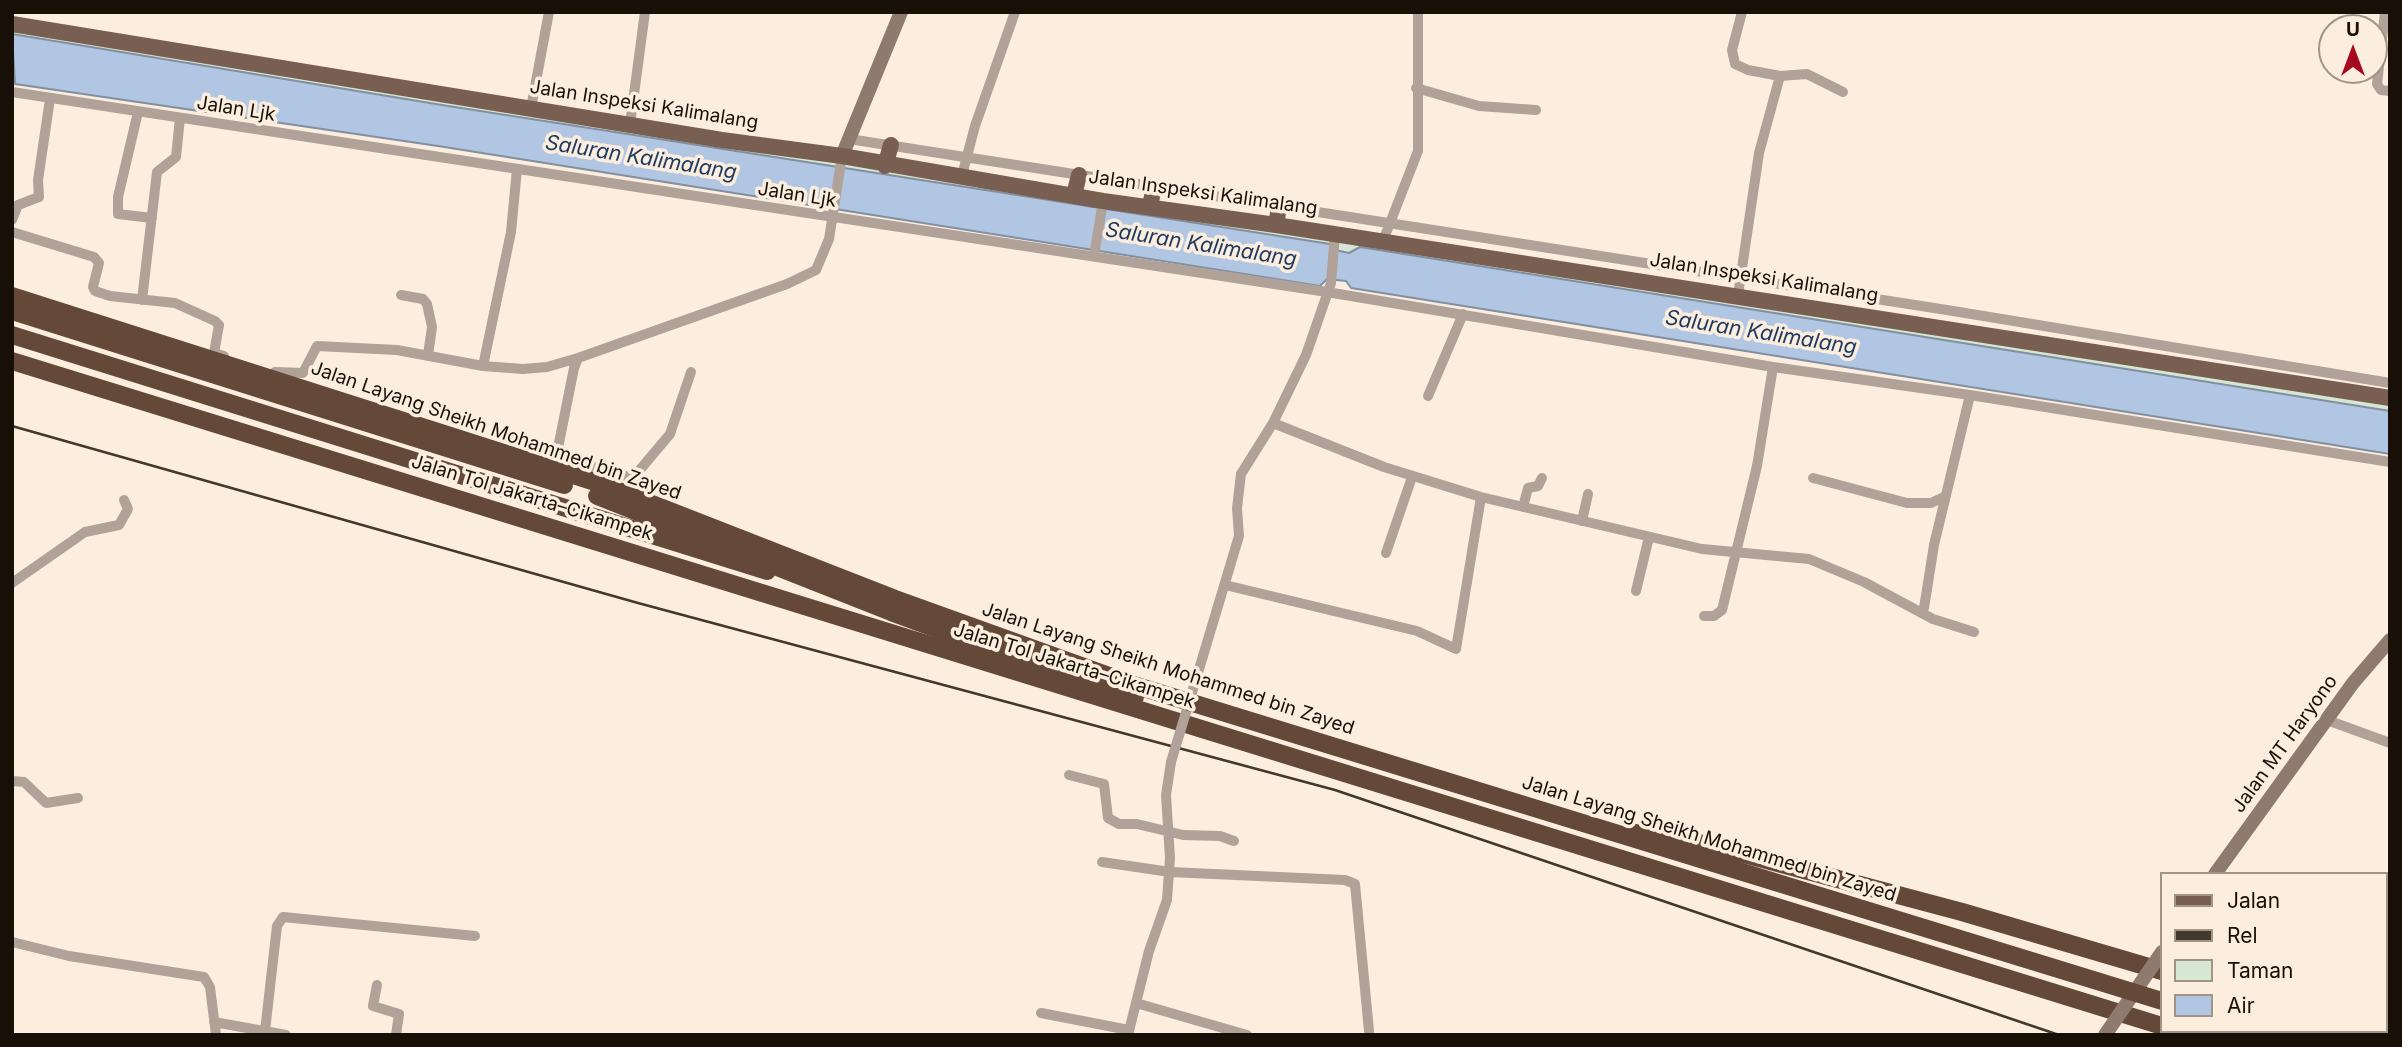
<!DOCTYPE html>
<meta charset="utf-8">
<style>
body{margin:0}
#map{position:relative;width:2402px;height:1047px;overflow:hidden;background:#fceede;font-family:Inter,sans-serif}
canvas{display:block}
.frame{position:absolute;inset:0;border:14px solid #181007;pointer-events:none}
.legend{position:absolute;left:2160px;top:872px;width:228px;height:161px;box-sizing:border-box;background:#fceede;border:2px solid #a19588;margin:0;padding:9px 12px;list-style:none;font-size:21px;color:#181007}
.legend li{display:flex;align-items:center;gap:14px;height:35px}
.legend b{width:35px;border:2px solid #a19588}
.north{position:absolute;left:2318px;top:14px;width:70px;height:70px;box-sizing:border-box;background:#fceede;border:2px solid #a19588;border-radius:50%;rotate:0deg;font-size:19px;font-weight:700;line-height:28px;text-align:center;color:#181007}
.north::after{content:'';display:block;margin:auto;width:24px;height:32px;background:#a50a21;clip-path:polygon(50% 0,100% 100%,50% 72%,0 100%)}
</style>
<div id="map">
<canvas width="2402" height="1047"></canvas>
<div class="frame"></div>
<ul class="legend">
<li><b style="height:9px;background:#785f51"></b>Jalan</li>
<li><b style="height:9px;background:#41382e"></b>Rel</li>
<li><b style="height:19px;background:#d6e7d3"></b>Taman</li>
<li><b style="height:19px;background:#b1c6e2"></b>Air</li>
</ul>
<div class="north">U</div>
</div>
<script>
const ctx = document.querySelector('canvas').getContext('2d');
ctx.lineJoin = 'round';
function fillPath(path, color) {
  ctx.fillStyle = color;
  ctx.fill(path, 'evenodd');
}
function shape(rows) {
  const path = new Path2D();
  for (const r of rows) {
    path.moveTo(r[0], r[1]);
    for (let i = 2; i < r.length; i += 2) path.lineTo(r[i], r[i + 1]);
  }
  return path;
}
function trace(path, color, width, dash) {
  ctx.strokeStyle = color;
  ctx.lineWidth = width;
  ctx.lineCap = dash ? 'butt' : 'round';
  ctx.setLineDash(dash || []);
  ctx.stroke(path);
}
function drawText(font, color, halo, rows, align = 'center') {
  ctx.font = font + ' Inter,sans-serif';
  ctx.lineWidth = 7;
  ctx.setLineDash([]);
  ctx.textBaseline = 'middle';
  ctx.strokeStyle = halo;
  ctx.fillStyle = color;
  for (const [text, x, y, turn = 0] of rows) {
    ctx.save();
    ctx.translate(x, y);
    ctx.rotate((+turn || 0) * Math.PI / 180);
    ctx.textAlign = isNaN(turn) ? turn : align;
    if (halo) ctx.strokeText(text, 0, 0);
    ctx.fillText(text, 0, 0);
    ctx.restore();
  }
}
const green = shape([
 [12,24,2390,396,2390,411,1360,247,1349,253,1335,250,1330,244,509,116,12,34]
]);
const water = shape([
 [12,34,442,105,1330,244,1335,250,1349,253,1360,247,2390,411,2390,454,1351,288,1346,281,1327,279,1320,286,438,146,15,84,12,34]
]);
const street = shape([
 [2385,12,2377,84,2381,90,2390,91],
 [1780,76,1807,74,1843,92],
 [1416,88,1479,106,1536,110],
 [12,92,1327,292,1773,367,1970,395,2390,462],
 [531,108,549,12],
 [138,112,118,197,118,214,152,218],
 [630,124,645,12],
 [849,139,1947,310,2390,383],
 [961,179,975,126,1015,12],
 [12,220,18,205,39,197,38,180,50,99],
 [12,232,94,257,99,263,93,287,95,291,110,296,175,303,215,321,219,325,214,353,224,356],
 [1383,241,1418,151,1418,12],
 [1094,256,1103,201],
 [401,295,423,299,427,304,432,327,428,355],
 [1738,295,1759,153,1780,76,1748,70,1735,64,1732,50,1742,12],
 [142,300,157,172,176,157,180,118],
 [483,366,511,232,517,169],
 [275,372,303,373,317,346,397,350,483,366,523,369,547,367,578,358],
 [691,372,670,434,633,478,565,459,557,453,574,368,578,358,787,284,816,270,829,239,842,156],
 [1428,396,1463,314],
 [1273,423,1384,467,1481,497,1702,549,1809,559,1864,582,1933,619,1974,632],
 [1813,478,1907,503,1931,503,1946,496],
 [1523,507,1528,488,1538,486,1542,478],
 [1582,521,1588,494],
 [1386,553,1412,477],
 [12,583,85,532,119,525,128,509,124,500],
 [1225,585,1417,631,1456,649,1481,497],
 [1636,591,1649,537],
 [1921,611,1924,608,1934,545,1970,395],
 [1704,616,1714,616,1722,610,1757,466,1773,367],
 [1203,656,1239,536,1237,508,1241,474,1273,423,1306,355,1331,283,1335,234],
 [2327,720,2390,743],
 [1069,775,1104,784,1108,818,1119,824,1137,824,1183,835,1220,836,1234,841],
 [12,781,24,782,46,803,78,798],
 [1102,862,1170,872,1345,880,1355,884,1369,1031],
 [12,942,69,956,204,977,210,987,216,1035],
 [377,985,373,1006,399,1014,396,1035],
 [1136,1003,1247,1035],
 [1041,1013,1129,1030],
 [214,1022,286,1035],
 [265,1031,277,926,283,917,475,936],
 [1128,1035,1149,951,1167,900,1170,858,1166,795,1171,762]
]);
const secondary = shape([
 [842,156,901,12],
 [2215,874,2353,683,2390,640]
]);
const primary = shape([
 [12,24,722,140,842,156,1103,201,1276,225,2390,398],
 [885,166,891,145],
 [1074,195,1079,175],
 [1150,206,1154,187],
 [1276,225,1279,207]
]);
const highway = shape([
 [12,335,767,571],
 [12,361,2162,1026],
 [1635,833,1710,845,1962,912,2162,971],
 [2180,1031,2192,1035],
 [2226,1031,2237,1035],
 [2259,1031,2271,1035],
 [2278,1031,2289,1035],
 [2365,1031,2377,1035]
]);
const rail = shape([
 [12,426,638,603,1335,790,2059,1035]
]);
const streetBridge = shape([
 [1171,762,1203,656]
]);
const secondaryBridge = shape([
 [2105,1035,2162,952]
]);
const highwayBridge = shape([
 [12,296,598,483,895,599,1134,685,2162,1001],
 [12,311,564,485],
 [597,496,891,612,1038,666,1135,697]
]);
const streetNames = [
 ["Jalan Inspeksi Kalimalang",644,105,9],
 ["Jalan Ljk",236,109,9],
 ["Jalan Inspeksi Kalimalang",1203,193,8],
 ["Jalan Ljk",797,195,9],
 ["Jalan Inspeksi Kalimalang",1764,278,9],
 ["Jalan Layang Sheikh Mohammed bin Zayed",496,431,19],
 ["Jalan Tol Jakarta–Cikampek",532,498,17],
 ["Jalan Tol Jakarta–Cikampek",1074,666,17],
 ["Jalan Layang Sheikh Mohammed bin Zayed",1168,669,18],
 ["Jalan MT Haryono",2285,744,-54],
 ["Jalan Layang Sheikh Mohammed bin Zayed",1709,839,17]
];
const waterNames = [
 ["Saluran Kalimalang",641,158,9],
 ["Saluran Kalimalang",1201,245,9],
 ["Saluran Kalimalang",1761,333,9]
];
fillPath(green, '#d6e7d3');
fillPath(water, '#b1c6e2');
trace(water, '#838fa0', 2);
trace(street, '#b0a199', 10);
trace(secondary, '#8f7a6f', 14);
trace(primary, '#785f51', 16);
trace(highway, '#644838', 18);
trace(rail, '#41382e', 2.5);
trace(streetBridge, '#b0a199', 10);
trace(secondaryBridge, '#8f7a6f', 14);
trace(highwayBridge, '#644838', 18);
drawText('19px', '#181007', '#fceede', streetNames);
drawText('italic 21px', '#1e3b62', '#fceede', waterNames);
</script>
